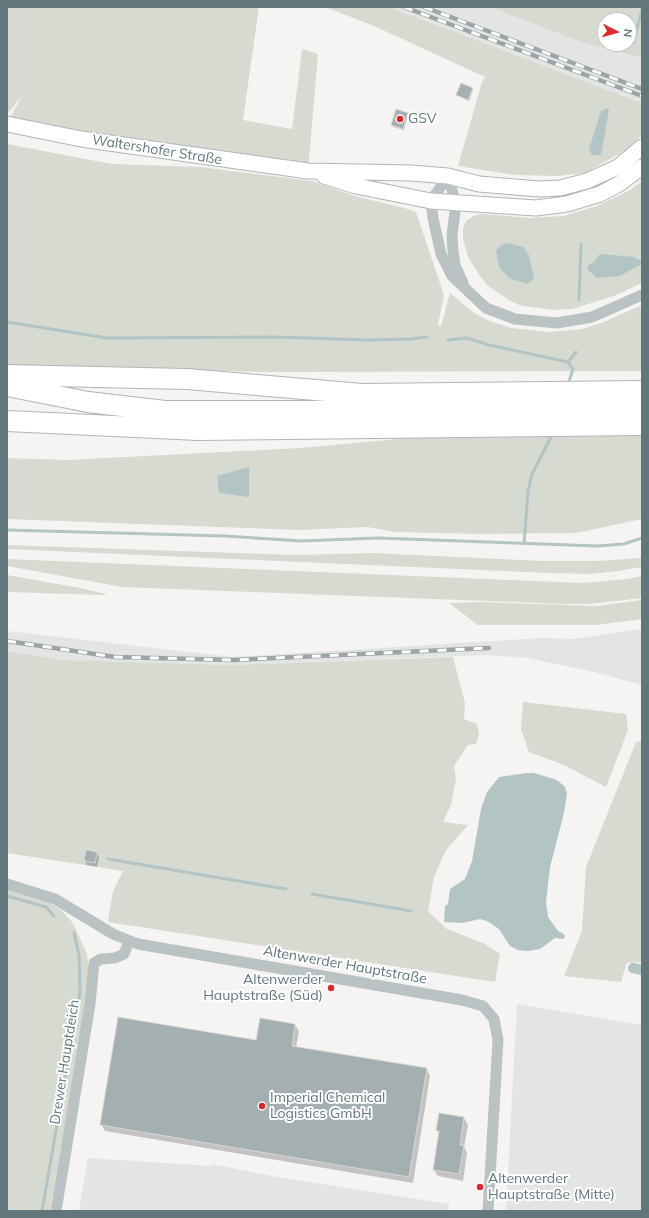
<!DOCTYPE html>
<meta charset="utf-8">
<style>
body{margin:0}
#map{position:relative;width:649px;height:1218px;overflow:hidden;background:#f5f4f2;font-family:Mulish,sans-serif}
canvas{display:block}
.frame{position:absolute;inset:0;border:8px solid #61777c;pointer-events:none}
.north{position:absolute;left:597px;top:12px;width:40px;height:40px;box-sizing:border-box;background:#fff;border:1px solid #c0c9cb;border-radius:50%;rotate:96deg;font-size:11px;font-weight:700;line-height:16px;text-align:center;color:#61777c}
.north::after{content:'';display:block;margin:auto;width:14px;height:18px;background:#df282b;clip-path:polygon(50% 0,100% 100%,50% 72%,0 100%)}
</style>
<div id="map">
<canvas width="649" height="1218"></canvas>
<div class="frame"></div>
<div class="north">N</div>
</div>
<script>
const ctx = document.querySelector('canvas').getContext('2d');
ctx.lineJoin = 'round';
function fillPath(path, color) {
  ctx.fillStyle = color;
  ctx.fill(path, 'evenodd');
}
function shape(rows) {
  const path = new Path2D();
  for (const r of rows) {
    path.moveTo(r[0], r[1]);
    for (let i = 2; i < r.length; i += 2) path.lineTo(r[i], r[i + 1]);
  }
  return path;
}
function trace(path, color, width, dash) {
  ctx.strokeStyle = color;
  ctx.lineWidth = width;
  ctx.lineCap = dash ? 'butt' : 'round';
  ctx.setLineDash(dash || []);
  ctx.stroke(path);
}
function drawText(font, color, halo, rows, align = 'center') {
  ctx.font = font + ' Mulish,sans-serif';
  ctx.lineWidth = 4;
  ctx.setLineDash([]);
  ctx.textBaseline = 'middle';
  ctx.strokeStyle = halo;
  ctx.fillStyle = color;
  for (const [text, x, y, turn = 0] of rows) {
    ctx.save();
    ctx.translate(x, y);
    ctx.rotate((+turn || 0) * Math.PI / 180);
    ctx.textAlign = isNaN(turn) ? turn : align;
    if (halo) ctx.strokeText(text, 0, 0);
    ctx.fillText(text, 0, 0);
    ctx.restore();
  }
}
const built = shape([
 [389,7,490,7,581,42,642,58,642,103],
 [642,629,642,685,594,672,528,658,486,655,231,665,63,660,7,651,7,631,233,657,542,638,573,639],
 [517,1004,642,1025,642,1211,506,1211],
 [88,1158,212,1166,212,1164,271,1176,449,1204,448,1211,79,1211]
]);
const green = shape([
 [7,7,259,7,243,120,292,129,302,49,318,54,308,171,7,124,22,96,9,112,7,112],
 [325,7,389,7,642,103,642,135,625,151,584,173,558,176,515,175,458,166,482,82,485,77,374,26],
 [490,7,642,7,642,58,581,42],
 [605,20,629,20,629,44,605,44],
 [7,144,112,164,200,167,312,181,355,196,408,209,416,212,444,295,438,325,441,326,450,293,473,312,487,320,511,328,549,332,582,329,604,322,642,305,642,371,261,372,7,366],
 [642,181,642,283,614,296,572,309,555,310,522,306,512,302,488,286,480,276,468,257,463,239,463,229,466,221,475,215,483,214,531,218,563,216,597,206,630,190],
 [642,436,642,519,576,533,479,534,396,532,367,527,299,530,7,519,7,458,68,460,300,448,420,437],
 [7,545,295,555,372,553,543,561,598,561,642,558,642,567,617,571,591,574,549,573,7,549],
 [7,559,582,583,628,579,642,576,642,598,590,604,565,604,122,587,7,566],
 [7,575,80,588,107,594,103,595,7,592],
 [642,600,642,619,596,625,478,625,449,603,480,602,597,606],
 [7,651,63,660,231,665,453,657,465,703,464,719,477,724,479,734,476,744,468,745,454,766,456,779,451,805,443,822,468,825,446,850,434,877,428,911,447,929,485,944,500,954,495,982,108,922,113,891,123,871,7,853],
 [523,702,626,714,628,730,606,787,564,765,529,752,521,729],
 [642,741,642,962,627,963,621,982,564,976,582,931,586,867,636,742],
 [7,889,46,900,62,911,73,923,87,954,89,972,88,987,50,1211,7,1211]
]);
const water = shape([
 [607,108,609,110,601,155,592,155,589,149,601,111],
 [509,243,523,247,529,255,534,279,527,284,509,278,499,267,496,251,501,245],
 [600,254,634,257,641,261,642,264,620,276,597,278,588,270,588,265,594,262],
 [249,467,249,497,219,493,217,476],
 [527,773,534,773,557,780,565,787,567,794,564,813,550,867,546,902,548,917,558,931,564,934,565,937,563,939,555,938,540,949,528,951,518,950,510,946,499,929,487,921,480,919,462,923,444,922,445,906,448,904,450,889,465,879,472,861,481,809,487,792,499,777]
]);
const shadow = shape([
 [472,89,473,90,469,101,457,95],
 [408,114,404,130,393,127,392,125],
 [97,853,99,857,97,867,87,865,85,861],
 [295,1025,299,1031,296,1047,427,1069,430,1076,413,1183,105,1131,101,1124,257,1041],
 [464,1118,468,1125,464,1147,467,1153,463,1181,438,1176,434,1170,440,1135,437,1130]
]);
const stream = shape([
 [633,43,642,10],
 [579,300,581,244],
 [7,322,107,338,275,337,368,340,410,339,427,337],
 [448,340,467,338,489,345,568,362,576,352],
 [568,384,573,369,568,362],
 [7,530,225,536,301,541,378,538,597,546,624,544,642,538],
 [524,544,528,491,532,474,553,433],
 [108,859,286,889],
 [312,894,411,911],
 [7,896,46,907,54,916],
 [42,1211,80,992,79,955,74,933]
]);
const canal = shape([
 [633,968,642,970]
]);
const building = shape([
 [461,83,473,88,468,100,456,95,461,83],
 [396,109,408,113,403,129,391,125,396,109],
 [86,850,97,852,95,863,84,861,86,850],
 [118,1017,256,1040,260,1018,295,1024,292,1046,427,1068,409,1177,100,1125,118,1017],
 [439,1113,464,1117,460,1145,464,1145,459,1174,433,1170,439,1131,436,1131,439,1113]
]);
const minor = shape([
 [448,176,431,201,433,218,441,254,452,276,486,308,515,319,557,323,592,317,642,295],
 [448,176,456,204,452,235,453,251,455,265,463,283],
 [7,884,55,899,113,934,138,944,462,1000,483,1006,494,1019,498,1040,488,1211],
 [56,1211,90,1004,94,963,101,959,115,958,124,954,129,941]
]);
const secondary = shape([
 [7,124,81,139,308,171,411,173,448,176,479,184,539,189,560,188,587,181,618,167,642,147],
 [324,176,356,186,431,201,536,208,567,204,600,194,619,184,642,167]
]);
const motorway = shape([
 [7,375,187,379,362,394,642,391],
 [7,386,88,402,165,411,385,411,642,408],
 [7,421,198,430,642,425]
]);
const rail = shape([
 [404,7,642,96],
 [424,7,642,89],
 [7,641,115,657,233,660,489,648]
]);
const markers = [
 [400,119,4,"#df282b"],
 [331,988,4,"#df282b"],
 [262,1106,4,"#df282b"],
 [480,1187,4,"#df282b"]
];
const poiNames = [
 ["GSV",408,119],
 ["Altenwerder",323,980,"right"],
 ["Hauptstraße (Süd)",323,996,"right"],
 ["Imperial Chemical",270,1098],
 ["Logistics GmbH",270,1114],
 ["Altenwerder",488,1179],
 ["Hauptstraße (Mitte)",488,1195]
];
const streetNames = [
 ["Waltershofer Straße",157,150,9],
 ["Altenwerder Hauptstraße",345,965,10],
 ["Drewer Hauptdeich",65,1062,-81]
];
fillPath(built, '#e3e4e3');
fillPath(green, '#d6dad1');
fillPath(water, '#b2c4c4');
fillPath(shadow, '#0003');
trace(stream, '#b2c4c4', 3);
trace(canal, '#b2c4c4', 10);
fillPath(building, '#a3afb1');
trace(building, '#d7d6d4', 1);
trace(secondary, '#aeb6b8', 17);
trace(motorway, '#afb5b7', 22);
trace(minor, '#bbc2c4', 11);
trace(secondary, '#fff', 15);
trace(motorway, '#fff', 20);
trace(rail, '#9ba5a8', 4.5);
trace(rail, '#fff', 3, [9]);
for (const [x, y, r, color] of markers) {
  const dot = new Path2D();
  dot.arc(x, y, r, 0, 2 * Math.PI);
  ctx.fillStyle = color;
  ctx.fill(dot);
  trace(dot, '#fff', 1.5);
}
drawText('14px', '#61777c', '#fff', poiNames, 'left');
drawText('14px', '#61777c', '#fff', streetNames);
</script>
